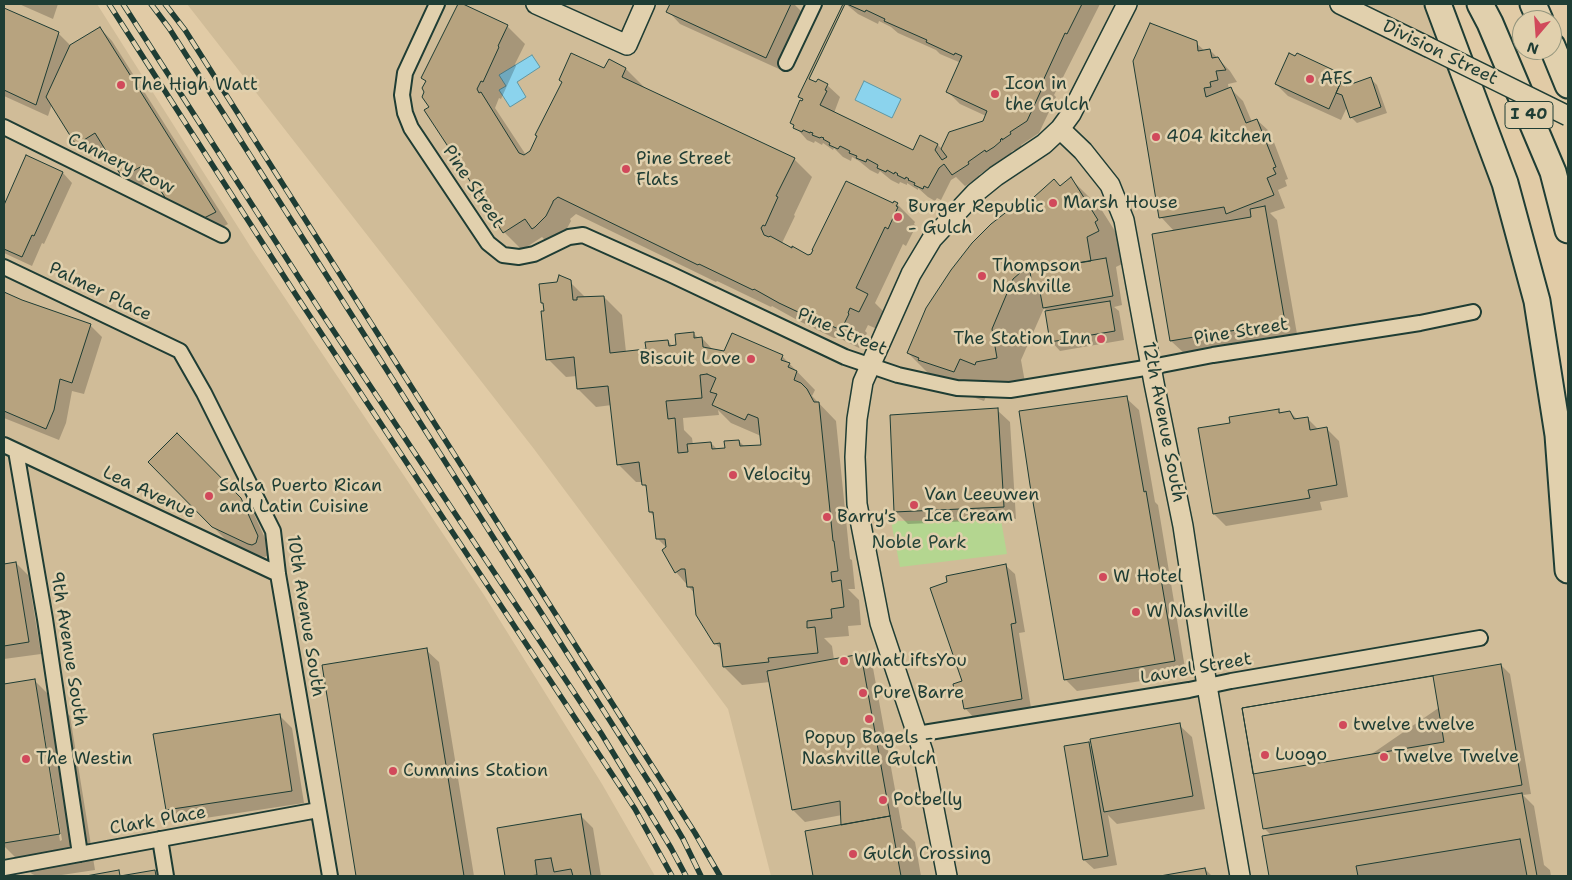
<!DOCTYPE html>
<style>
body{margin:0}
#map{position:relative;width:1572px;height:880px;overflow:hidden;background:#e1cba6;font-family:"Shantell Sans",sans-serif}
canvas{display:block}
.frame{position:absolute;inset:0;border:5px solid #1f3d34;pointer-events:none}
.north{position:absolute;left:1512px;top:10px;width:50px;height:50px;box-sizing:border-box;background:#e1d0ad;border:1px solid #93957d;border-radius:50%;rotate:198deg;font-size:14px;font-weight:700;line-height:20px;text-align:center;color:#1f3d34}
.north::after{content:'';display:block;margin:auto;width:18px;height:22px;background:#d1495b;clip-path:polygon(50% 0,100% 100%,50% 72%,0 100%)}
</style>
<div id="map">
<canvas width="1572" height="880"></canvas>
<div class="frame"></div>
<div class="north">N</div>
</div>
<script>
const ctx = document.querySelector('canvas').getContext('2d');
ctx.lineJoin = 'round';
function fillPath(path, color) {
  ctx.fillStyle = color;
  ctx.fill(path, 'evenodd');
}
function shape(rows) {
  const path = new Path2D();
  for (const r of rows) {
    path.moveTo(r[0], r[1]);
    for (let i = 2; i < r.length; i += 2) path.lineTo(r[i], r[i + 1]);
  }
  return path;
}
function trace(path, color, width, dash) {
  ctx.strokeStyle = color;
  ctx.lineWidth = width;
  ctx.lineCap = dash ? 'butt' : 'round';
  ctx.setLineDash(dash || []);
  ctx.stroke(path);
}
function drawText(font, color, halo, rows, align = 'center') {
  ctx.font = font + ' "Shantell Sans",sans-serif';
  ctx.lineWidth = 5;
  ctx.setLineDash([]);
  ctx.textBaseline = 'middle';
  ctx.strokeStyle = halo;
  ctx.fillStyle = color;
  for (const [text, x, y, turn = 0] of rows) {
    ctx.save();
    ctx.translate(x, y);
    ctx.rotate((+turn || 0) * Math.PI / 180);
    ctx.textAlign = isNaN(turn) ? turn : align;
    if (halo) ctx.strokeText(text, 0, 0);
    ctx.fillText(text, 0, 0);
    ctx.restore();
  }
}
const built = shape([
 [4,4,97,4,250,246,484,595,602,784,655,876,4,876],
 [187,4,1438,4,1568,436,1568,876,771,876,728,709,534,449]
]);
const green = shape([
 [1001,520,1007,554,900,567,891,521]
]);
const water = shape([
 [532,55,540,67,517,82,526,97,510,107,499,90,506,86,499,75,532,55],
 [864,81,901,99,892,118,855,100,864,81]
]);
const shadow = shape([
 [19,4,58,4,53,19],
 [460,4,507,26,525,44,515,64,516,66,501,99,499,98,495,108,526,155,531,152,605,70,626,69,644,87,643,88,794,159,812,177,794,215,795,216,782,243,807,256,895,203,897,204,915,222,914,224,916,226,906,246,903,244,875,303,885,313,877,329,868,325,865,331,867,333,859,348,839,338,834,338,799,321,772,306,771,307,717,281,716,282,576,214,570,219,571,221,564,234,551,246,542,237,522,250,504,232,456,154,450,147,430,108,426,82,423,78],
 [672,4,794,4,804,14,779,69,680,24,668,11],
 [846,4,1100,4,1054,95,1056,97,1039,133,1021,145,1022,147,1016,151,1014,150,1011,152,1012,154,1000,164,998,162,979,175,980,177,965,186,956,177,951,180,941,200,937,198,935,201,928,197,918,188,918,190,907,183,907,185,900,182,899,184,891,180,880,171,878,174,870,170,859,161,852,157,851,161,843,157,834,148,833,150,823,143,822,145,815,141,814,143,807,140,792,123,803,100,800,97,817,84,827,85,840,97,834,113,914,151,938,145,942,149,984,122,986,116,960,104,947,91,961,63,940,54,936,50,898,33,891,27,879,21,878,24,858,14],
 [4,9,58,33,71,46,100,28,112,41,228,224,214,232,154,178,136,189,123,177,105,146,90,156,77,144,52,104,48,116,4,96],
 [1196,43,1205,51,1210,50,1230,71,1237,82,1228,84,1229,90,1231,89,1243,101,1252,122,1257,120,1270,132,1288,179,1285,180,1287,186,1278,190,1285,208,1270,213,1277,220,1297,334,1184,353,1171,341,1174,231,1161,217],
 [1344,76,1353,85,1371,79,1377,85,1387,113,1357,123,1351,117,1347,107,1341,120,1288,96,1276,84],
 [27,157,63,173,72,183,44,244,42,243,32,266,4,253,4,208],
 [1071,179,1101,209,1127,250,1128,261,1116,267,1122,305,1114,307,1119,311,1124,340,1060,351,1051,341,1048,312,1044,308,1021,360,1026,388,990,388,984,401,950,389,938,383,908,353,1018,204,1025,212],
 [570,282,586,298,604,297,622,315,626,352,647,350,668,341,673,347,678,346,693,333,699,339,702,338,713,350,782,356,815,390,812,396,836,421,850,559,852,560,855,589,848,589,859,600,861,625,848,626,849,636,824,638,832,646,834,660,861,655,873,668,902,828,901,828,915,842,921,876,814,876,806,832,843,825,842,815,805,822,793,810,770,682,742,685,724,667,722,650,715,643,695,594,676,572,667,548,658,539,655,517,650,512,648,489,643,484,642,482,636,482,618,464,612,405,596,407,578,389,577,376,566,377,548,359,545,312,545,305,542,303],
 [718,410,731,423,761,436,762,446,745,447,739,441,726,450,718,450,711,443,693,445,692,438,684,430,683,418,719,415],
 [4,293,21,301,90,325,102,337,84,394,72,391,66,423,59,440,4,418],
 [1126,398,1139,410,1155,502,1158,505,1186,674,1077,691,1065,679],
 [997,410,1010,422,1016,519,908,524,895,511],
 [1278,410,1282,414,1290,412,1297,419,1307,418,1319,430,1326,428,1339,441,1348,497,1320,502,1322,510,1226,526,1214,514,1232,424],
 [177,435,253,512,270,549,270,554,265,557,261,556,225,539,149,462],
 [16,563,28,575,41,654,4,659,4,565],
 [1005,565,1015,574,1025,632,1019,633,1031,708,974,718,965,708,963,696,955,688,963,682],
 [426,650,439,662,474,876,358,876,323,666],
 [1501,665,1510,674,1531,794,1523,795,1534,806,1544,865,1550,870,1551,876,1270,876,1263,837,1271,835,1264,828],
 [34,680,70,716,95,870,55,876,37,876,32,874,4,846,4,685],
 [40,719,42,719,62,840,60,841],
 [280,716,292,728,304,803,179,822,167,809],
 [1179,725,1192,737,1205,809,1117,824,1108,815,1117,865,1094,869,1084,860,1088,743,1093,749],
 [580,815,593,828,601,876,507,876,499,829],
 [1205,869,1212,876,1166,876],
 [155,872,159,876,127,876]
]);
const building = shape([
 [458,4,463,4,508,25,498,46,499,47,483,82,481,81,477,89,479,93,481,92,519,153,524,155,530,151,537,136,535,135,562,82,559,80,571,53,604,68,609,59,626,68,622,77,795,158,776,196,778,197,765,226,763,225,761,228,764,235,769,237,770,236,792,248,792,246,808,255,811,254,813,250,812,250,846,181,893,203,894,201,898,203,896,206,898,207,888,229,885,227,856,288,868,294,859,312,850,308,848,313,849,314,841,330,820,321,815,320,779,303,754,289,753,290,699,264,698,265,558,197,553,201,553,202,546,216,535,227,532,229,525,219,503,233,454,156,455,155,450,147,449,148,424,110,429,107,422,97,424,92,422,88,426,81,421,78,458,4],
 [670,4,791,4,766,58,666,12,670,4],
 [843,4,845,4,809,79,816,82,818,79,828,84,825,90,827,91,820,105,913,150,920,135,938,144,935,150,942,160,947,157,941,149,949,132,983,121,987,111,946,92,962,56,955,53,954,55,926,42,927,40,884,21,885,19,866,10,865,12,847,4,1082,4,1067,34,1065,33,1042,83,1044,84,1027,121,1010,132,1011,134,1002,140,1002,138,1000,140,1001,141,994,147,986,152,985,150,968,162,969,164,952,175,944,164,939,168,928,188,924,186,923,189,914,185,915,183,908,180,909,179,906,177,905,179,897,175,898,174,895,172,894,174,887,170,886,172,877,168,878,165,867,159,866,162,856,158,857,156,849,153,850,151,840,146,838,149,829,145,830,143,823,139,824,138,821,137,820,138,812,135,813,133,810,132,810,133,803,130,802,132,793,128,794,125,790,123,800,100,802,101,803,99,798,97,843,4],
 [4,8,59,32,36,105,4,90,4,8],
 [1150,23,1197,41,1198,51,1210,49,1212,58,1218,57,1226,70,1216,71,1218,80,1210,82,1211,87,1204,88,1206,97,1231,87,1246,123,1257,119,1276,167,1273,168,1276,174,1267,178,1274,195,1226,214,1224,207,1159,218,1133,61,1150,23],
 [100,27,216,212,200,220,170,205,144,165,122,177,95,133,76,145,46,97,70,45,100,27],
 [1289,53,1295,56,1297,53,1344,75,1329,109,1275,84,1289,53],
 [1344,75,1345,75,1344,79,1346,86,1371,77,1381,107,1350,118,1342,95,1336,93,1344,75],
 [26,155,63,172,34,236,32,235,22,257,4,249,4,205,26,155],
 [1071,177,1098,220,1095,222,1099,231,1087,237,1091,261,1021,272,1013,279,992,329,997,358,976,362,975,365,960,359,954,372,918,360,919,358,907,353,926,308,951,270,972,243,991,224,1018,203,1024,211,1027,209,1024,206,1054,179,1060,186,1071,177],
 [1265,206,1285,322,1170,341,1152,234,1251,217,1250,209,1265,206],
 [1106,258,1113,296,1043,308,1040,292,1033,293,1030,271,1106,258],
 [559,275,571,280,573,300,577,300,577,297,604,296,610,353,646,349,645,342,668,340,669,346,676,345,675,334,694,332,694,338,702,337,703,347,724,351,732,333,783,355,781,360,790,363,788,367,797,371,794,380,801,383,807,389,814,402,819,402,833,541,834,541,838,571,831,572,832,582,841,580,844,607,831,609,832,618,807,621,807,628,815,627,818,653,768,658,769,662,723,667,720,643,714,644,696,615,693,587,687,587,685,569,681,569,675,573,662,550,666,547,665,539,656,539,653,512,649,512,646,485,642,485,639,462,617,465,608,386,577,389,574,357,546,360,541,311,544,311,543,303,541,303,539,284,557,282,559,275],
 [707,374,716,378,710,392,717,394,712,405,745,420,748,414,758,418,761,445,740,446,739,440,724,441,725,448,712,449,711,442,687,444,688,452,678,453,675,418,668,419,666,401,702,398,700,375,707,374],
 [4,292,22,300,91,324,72,383,60,379,54,410,46,429,4,411,4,292],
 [1110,301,1115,331,1050,342,1045,311,1110,301],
 [1127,396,1144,492,1146,491,1175,661,1064,680,1030,485,1019,411,1127,396],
 [998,408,1004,507,894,512,890,415,998,408],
 [1279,409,1279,413,1290,411,1294,419,1308,417,1310,430,1327,427,1337,485,1308,490,1310,498,1213,514,1198,428,1230,423,1229,417,1279,409],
 [177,433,241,498,258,536,256,543,252,545,248,544,212,527,148,462,177,433],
 [16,562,29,642,4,646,4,564,16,562],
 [1006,564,1016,623,1011,624,1022,699,964,709,960,688,954,689,953,684,962,681,930,588,947,582,946,576,1006,564],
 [427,648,464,876,356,876,322,665,427,648],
 [861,654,890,816,841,825,840,801,792,810,767,671,861,654],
 [1501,664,1522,785,1263,829,1242,708,1501,664],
 [1433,676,1444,742,1253,774,1242,708,1433,676],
 [35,679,60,834,4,843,4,684,35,679],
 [280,714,292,791,166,810,153,734,280,714],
 [1180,723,1193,796,1104,812,1090,739,1180,723],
 [1089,742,1108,856,1083,860,1064,746,1089,742],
 [1522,793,1537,876,1269,876,1262,836,1522,793],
 [581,814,591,876,505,876,497,828,581,814],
 [890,816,901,876,813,876,805,831,890,816],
 [1520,839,1527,876,1358,876,1356,866,1520,839],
 [551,858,554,872,571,869,573,876,529,876,537,875,535,860,551,858],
 [1205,868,1207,876,1160,876,1205,868],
 [119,870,120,876,155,870,156,876,86,876,119,870]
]);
const street = shape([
 [437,4,405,73,402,95,405,113,411,128,488,243,503,255,519,257,534,254,569,237,583,235,670,274,845,357,898,375,957,388,1010,390,1151,367,1213,355,1420,323,1473,312],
 [786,63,814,4],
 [4,127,222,235],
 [4,267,180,351,204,393,273,531,278,574,330,876],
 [4,445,278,574],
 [16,451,45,619,80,854],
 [917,734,1189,690,1231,681,1480,638],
 [160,839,166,876],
 [4,868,318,810]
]);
const secondary = shape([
 [536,4,627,45,645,4],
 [1340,4,1428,47],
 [1060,129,1083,151,1110,185,1124,220,1154,383,1183,526,1207,686,1240,876],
 [947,876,923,752,880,623,857,504,855,457,857,419,863,382,911,274,932,239,975,193,996,176,1044,144,1060,129,1071,114,1127,4]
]);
const highway = shape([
 [1438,4,1505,183,1537,301,1558,435,1568,570],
 [1480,4,1490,23,1553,172,1568,230],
 [1533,4,1540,20],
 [1552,46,1568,85]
]);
const rail = shape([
 [109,4,296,295,635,809,672,876],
 [123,4,321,312,601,733,671,848,686,876],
 [151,4,169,28,656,793,683,839,701,876],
 [165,4,185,30,638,744,695,833,720,876]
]);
const secondaryBridge = shape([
 [1428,47,1568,116]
]);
const markers = [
 [1310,79,5,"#d1495b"],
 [121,85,5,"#d1495b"],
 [995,94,5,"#d1495b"],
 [1156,137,5,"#d1495b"],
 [626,169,5,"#d1495b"],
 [1053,203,5,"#d1495b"],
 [898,217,5,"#d1495b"],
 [982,276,5,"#d1495b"],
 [1101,339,5,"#d1495b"],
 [751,359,5,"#d1495b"],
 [733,475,5,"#d1495b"],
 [209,496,5,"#d1495b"],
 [914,505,5,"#d1495b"],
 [827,517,5,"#d1495b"],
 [1103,577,5,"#d1495b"],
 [1136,612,5,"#d1495b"],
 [844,661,5,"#d1495b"],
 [863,693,5,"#d1495b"],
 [869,719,5,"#d1495b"],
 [1343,725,5,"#d1495b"],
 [1265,755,5,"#d1495b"],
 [1384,757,5,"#d1495b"],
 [26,759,5,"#d1495b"],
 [393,771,5,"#d1495b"],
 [883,800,5,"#d1495b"],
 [853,854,5,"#d1495b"]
];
const shields = [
 [1529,115,48]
];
const shieldNames = [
 ["I 40",1529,115]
];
const streetNames = [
 ["Division Street",1440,53,26],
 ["Cannery Row",121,164,26],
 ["Pine Street",473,187,56],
 ["Palmer Place",100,292,26],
 ["Pine Street",842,332,23],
 ["Pine Street",1241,332,-9],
 ["12th Avenue South",1163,422,79],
 ["Lea Avenue",149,493,25],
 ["10th Avenue South",305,616,81],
 ["9th Avenue South",68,649,81],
 ["Laurel Street",1196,669,-10],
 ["Clark Place",158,821,-10]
];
const poiNames = [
 ["AFS",1320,79],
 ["Icon in",1005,84],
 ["the Gulch",1005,105],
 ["The High Watt",131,85],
 ["404 kitchen",1166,137],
 ["Pine Street",636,159],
 ["Flats",636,180],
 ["Marsh House",1063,203],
 ["Burger Republic",908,207],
 ["- Gulch",908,228],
 ["Thompson",992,266],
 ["Nashville",992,287],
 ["The Station Inn",1091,339,"right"],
 ["Biscuit Love",741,359,"right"],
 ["Velocity",743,475],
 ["Salsa Puerto Rican",219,486],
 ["and Latin Cuisine",219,507],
 ["Van Leeuwen",924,495],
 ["Ice Cream",924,516],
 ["Barry's",837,517],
 ["W Hotel",1113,577],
 ["W Nashville",1146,612],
 ["WhatLiftsYou",854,661],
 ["Pure Barre",873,693],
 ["twelve twelve",1353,725],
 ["Popup Bagels -",869,738,"center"],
 ["Nashville Gulch",869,759,"center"],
 ["Luogo",1275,755],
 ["Twelve Twelve",1394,757],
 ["The Westin",36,759],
 ["Cummins Station",403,771],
 ["Potbelly",893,800],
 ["Gulch Crossing",863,854]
];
const parkNames = [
 ["Noble Park",919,543]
];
fillPath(built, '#d0bc98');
fillPath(green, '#b4d690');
fillPath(water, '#8bd3ed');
trace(water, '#6097a3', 1);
fillPath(shadow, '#0003');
fillPath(building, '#b7a37f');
trace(building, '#1f3d34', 1);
trace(street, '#1f3d34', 18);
trace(secondary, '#1f3d34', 22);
trace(highway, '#1f3d34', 29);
trace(street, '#e1d0ad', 14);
trace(secondary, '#e1d0ad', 19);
trace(highway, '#e1d0ad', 25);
trace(rail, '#1f3d34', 5.5);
trace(rail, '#e1d0ad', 4, [11]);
trace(secondaryBridge, '#1f3d34', 22, []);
trace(secondaryBridge, '#e1d0ad', 19);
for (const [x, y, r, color] of markers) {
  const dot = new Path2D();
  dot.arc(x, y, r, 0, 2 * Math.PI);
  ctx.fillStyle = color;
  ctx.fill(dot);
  trace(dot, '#e1d0ad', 2);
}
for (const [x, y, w] of shields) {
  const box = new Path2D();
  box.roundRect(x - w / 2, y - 13.5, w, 27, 4);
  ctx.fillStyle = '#e1d0ad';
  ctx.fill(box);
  trace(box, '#1f3d34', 1);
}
drawText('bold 16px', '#1f3d34', null, shieldNames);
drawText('18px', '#1f3d34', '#e1d0ad', streetNames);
drawText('18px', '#1f3d34', '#e1d0ad', poiNames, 'left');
drawText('18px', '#264539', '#e1d0ad', parkNames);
</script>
